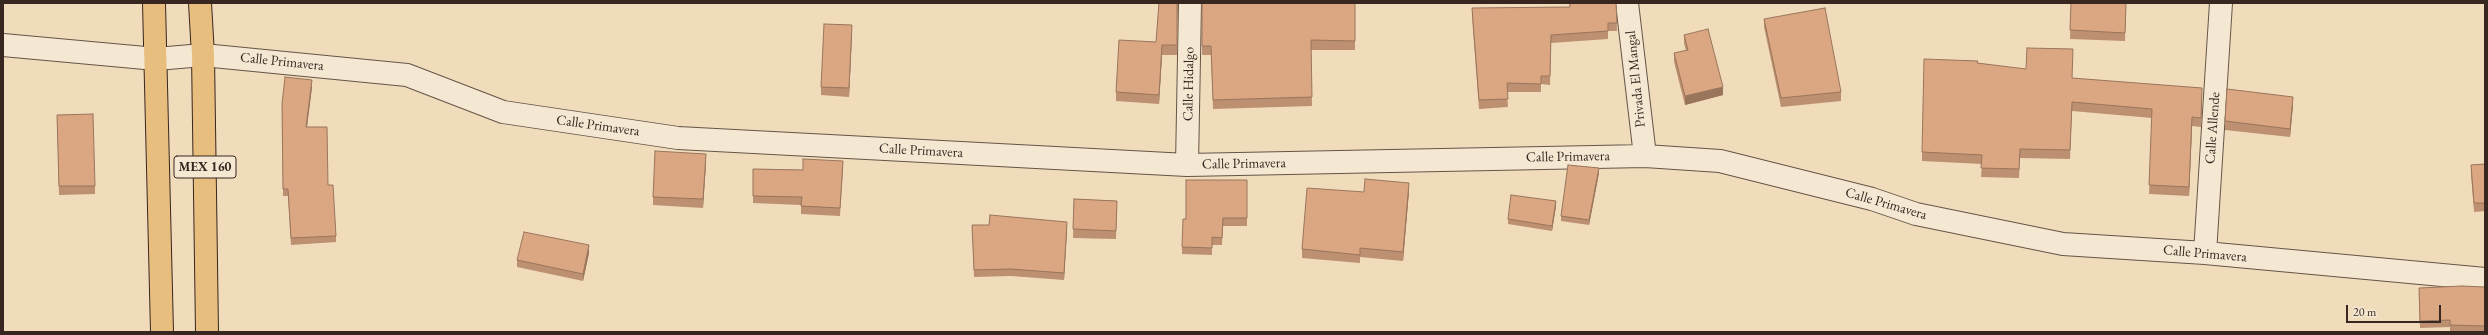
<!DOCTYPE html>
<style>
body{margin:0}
#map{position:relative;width:2488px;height:335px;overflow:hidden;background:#f0dcbb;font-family:"EB Garamond",serif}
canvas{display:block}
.frame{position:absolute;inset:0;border:4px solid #382620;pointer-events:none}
.scale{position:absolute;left:2346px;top:305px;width:95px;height:18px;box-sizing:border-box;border:2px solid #382620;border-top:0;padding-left:5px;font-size:12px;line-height:14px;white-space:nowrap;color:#382620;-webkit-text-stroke:3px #f5e8d3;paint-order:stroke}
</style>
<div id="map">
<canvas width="2488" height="335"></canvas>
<div class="frame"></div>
<div class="scale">20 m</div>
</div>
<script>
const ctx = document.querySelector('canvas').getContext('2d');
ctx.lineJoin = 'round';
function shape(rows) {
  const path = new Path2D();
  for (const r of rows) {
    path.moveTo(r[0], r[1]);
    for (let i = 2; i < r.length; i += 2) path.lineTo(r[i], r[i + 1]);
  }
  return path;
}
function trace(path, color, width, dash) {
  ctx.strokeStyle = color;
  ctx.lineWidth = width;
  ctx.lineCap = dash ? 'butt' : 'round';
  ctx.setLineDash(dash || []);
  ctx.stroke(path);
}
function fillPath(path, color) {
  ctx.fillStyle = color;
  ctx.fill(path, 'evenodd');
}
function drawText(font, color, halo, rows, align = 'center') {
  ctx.font = font + ' "EB Garamond",serif';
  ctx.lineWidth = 3;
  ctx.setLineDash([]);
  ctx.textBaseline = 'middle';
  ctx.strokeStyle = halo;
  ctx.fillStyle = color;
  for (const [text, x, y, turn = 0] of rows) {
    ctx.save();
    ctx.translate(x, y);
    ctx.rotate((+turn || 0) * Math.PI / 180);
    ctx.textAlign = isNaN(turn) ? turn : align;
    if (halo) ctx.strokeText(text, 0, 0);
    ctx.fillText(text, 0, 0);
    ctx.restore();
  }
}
const minor = shape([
 [1627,3,1645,156],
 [3,45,156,59,203,55,407,75,503,112,678,138,1187,165,1645,156,1720,161,1872,199,1916,214,2063,244,2205,253,2485,279],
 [1187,165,1190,3],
 [2205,253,2221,3]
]);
const major = shape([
 [154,3,162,332],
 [200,3,203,55,207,332]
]);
const wall = shape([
 [1178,3,1177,55,1162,55,1159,104,1116,101,1116,92,1156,42],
 [1202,3,1355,3,1355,50,1311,50,1312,106,1213,109,1211,55,1202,55],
 [1569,3,1616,3,1617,31,1608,31,1608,39,1551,43,1550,85,1541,84,1541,92,1507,92,1508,107,1479,109,1472,16,1472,8,1570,7],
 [2071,3,2126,3,2125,41,2070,39],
 [1764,19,1841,92,1841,101,1781,107,1764,27],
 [852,33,849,97,821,95,821,87],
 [1684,35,1723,95,1685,105,1674,62,1674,53,1686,51,1684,43],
 [1977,63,2073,78,2202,97,2201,127,2192,126,2189,196,2149,194,2152,118,2072,111,2070,159,2020,158,2019,178,1981,177,1982,164,1922,161,1922,152],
 [312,87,307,127,328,185,336,236,336,242,291,245,288,196,283,196,282,104],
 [2293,105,2290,137,2225,130,2225,121],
 [57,115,95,186,95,194,59,195],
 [706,162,703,208,653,205,653,197],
 [2485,164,2485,211,2474,212,2471,174,2471,165],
 [753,169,803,170,843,169,840,216,801,214,801,205,753,203],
 [1599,173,1589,225,1561,221,1561,216],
 [1247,180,1247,226,1223,226,1222,245,1212,245,1212,255,1182,254,1182,247,1186,219],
 [1409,191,1403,261,1360,257,1360,263,1302,258,1302,249],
 [1074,199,1117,201,1116,239,1073,238],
 [1556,206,1552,231,1508,224,1508,219],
 [972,225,989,225,1067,229,1064,280,1011,276,974,277],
 [589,253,583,281,517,267,517,260],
 [2485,287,2485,332,2450,332,2450,327,2420,328,2419,288]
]);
const shadedWall = shape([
 [852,25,852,33,849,97,849,88],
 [1162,45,1162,55,1159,104,1159,95],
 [312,80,312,87,306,134,306,127],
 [1723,87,1723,95,1685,105,1685,96],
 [2202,88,2202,97,2201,127,2201,118],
 [2293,97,2293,105,2290,137,2290,129],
 [2192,117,2192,126,2189,196,2189,187],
 [706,154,706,162,703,208,703,199],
 [1599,168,1599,173,1589,225,1589,220],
 [1409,183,1409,191,1403,261,1403,252],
 [1556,201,1556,206,1552,231,1552,226],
 [1067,222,1067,229,1064,280,1064,273],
 [589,245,589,253,583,281,583,274]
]);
const building = shape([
 [1159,3,1177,3,1177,45,1162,45,1159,95,1116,92,1119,40,1156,42,1159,3],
 [1202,3,1355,3,1355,41,1311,40,1312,97,1213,100,1211,46,1202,46,1202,3],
 [1570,3,1616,3,1617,23,1608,23,1608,31,1551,35,1550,76,1541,76,1541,84,1507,83,1508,99,1479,100,1472,8,1570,7,1570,3],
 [2071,3,2126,3,2125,33,2070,30,2071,3],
 [1825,8,1841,92,1781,98,1764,19,1825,8],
 [824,24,852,25,849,88,821,87,824,24],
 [1708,29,1723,87,1685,96,1674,53,1688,50,1684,35,1708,29],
 [2027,48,2073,49,2072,78,2202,88,2201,118,2192,117,2189,187,2149,185,2152,109,2072,102,2070,150,2020,149,2019,169,1981,168,1982,155,1922,152,1924,59,1978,61,1977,63,2026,69,2027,48],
 [285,77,312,80,306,127,327,127,328,185,333,185,336,236,291,238,288,189,283,189,282,104,285,77],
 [2227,89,2293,97,2290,129,2225,121,2227,89],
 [93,114,95,186,59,186,57,115,93,114],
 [655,151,706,154,703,199,653,197,655,151],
 [803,159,843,161,840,208,801,206,802,197,753,196,753,169,803,170,803,159],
 [2485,164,2485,203,2474,203,2471,165,2485,164],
 [1568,165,1599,168,1589,220,1561,216,1568,165],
 [1365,179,1409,183,1403,252,1360,248,1360,255,1302,249,1307,188,1364,192,1365,179],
 [1186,180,1247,180,1247,218,1223,218,1222,238,1212,237,1212,248,1182,247,1183,219,1186,219,1186,180],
 [1511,195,1556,201,1552,226,1508,219,1511,195],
 [1074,199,1117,201,1116,231,1073,229,1074,199],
 [990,215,1067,222,1064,273,1011,269,974,270,972,225,989,225,990,215],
 [524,232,589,245,583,274,517,260,524,232],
 [2462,286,2485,287,2485,326,2450,325,2450,320,2420,321,2419,288,2462,286]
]);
const shields = [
 [205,167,62]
];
const shieldNames = [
 ["MEX 160",205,167]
];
const streetNames = [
 ["Calle Primavera",282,62,6],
 ["Privada El Mangal",1636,79,-96],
 ["Calle Hidalgo",1189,84,-89],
 ["Calle Primavera",598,126,8],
 ["Calle Allende",2213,128,-86],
 ["Calle Primavera",921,151,3],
 ["Calle Primavera",1568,157,-1],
 ["Calle Primavera",1244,164,-1],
 ["Calle Primavera",1886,204,16],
 ["Calle Primavera",2205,254,5]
];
trace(minor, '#665447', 24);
trace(major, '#382620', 24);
trace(minor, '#f5e8d3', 22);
trace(major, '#e8be7e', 22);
fillPath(wall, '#bc9070');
fillPath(shadedWall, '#99755b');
fillPath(building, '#dba782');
trace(building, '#99755b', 1);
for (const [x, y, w] of shields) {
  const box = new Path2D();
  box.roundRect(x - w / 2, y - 11, w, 22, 3);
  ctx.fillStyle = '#f5e8d3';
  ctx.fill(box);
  trace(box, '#382620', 1);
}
drawText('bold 13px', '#382620', null, shieldNames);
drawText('14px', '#382620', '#f5e8d3', streetNames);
</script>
